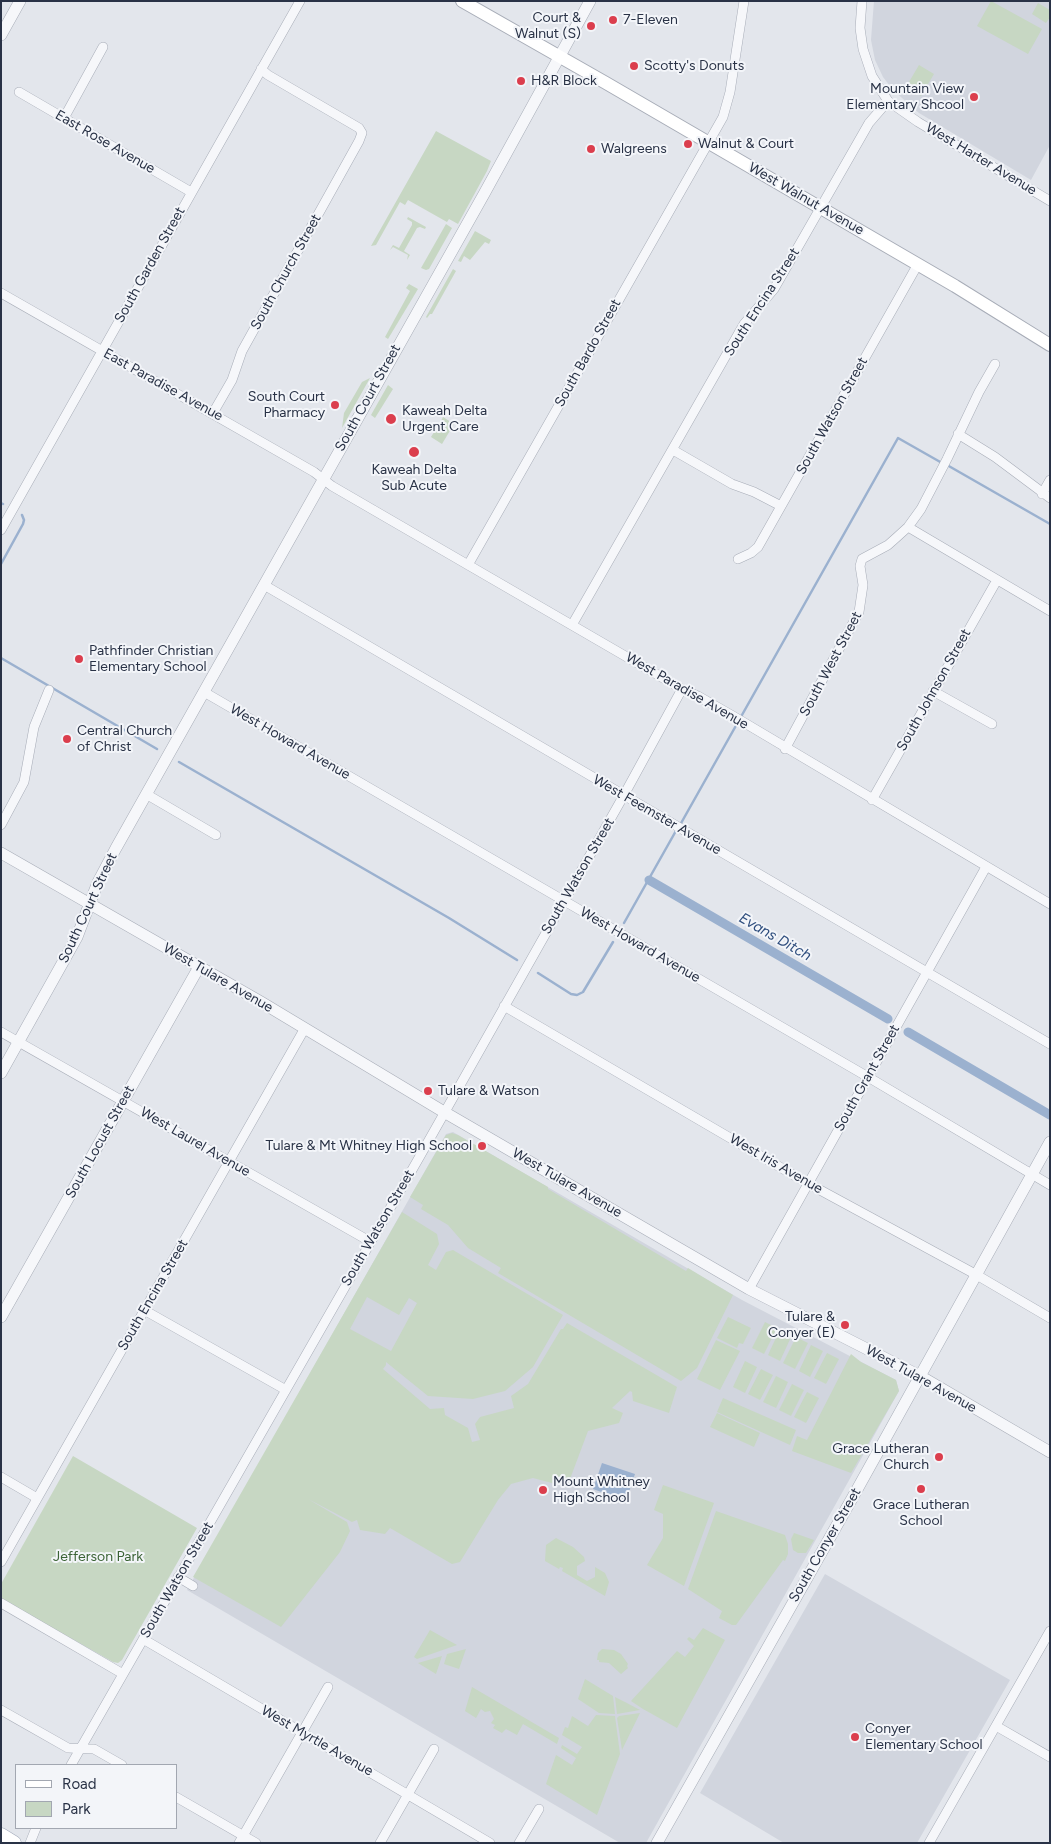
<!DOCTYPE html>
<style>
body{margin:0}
#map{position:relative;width:1051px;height:1844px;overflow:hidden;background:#e3e6ec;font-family:Figtree,sans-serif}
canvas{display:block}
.frame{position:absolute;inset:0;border:2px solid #293246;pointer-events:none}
.legend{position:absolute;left:15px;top:1764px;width:162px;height:65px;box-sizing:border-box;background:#f3f5f9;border:1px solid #a2a7b1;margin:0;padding:6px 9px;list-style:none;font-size:15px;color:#293246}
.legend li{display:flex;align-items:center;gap:10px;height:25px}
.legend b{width:25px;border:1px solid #a2a7b1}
</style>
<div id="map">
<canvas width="1051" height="1844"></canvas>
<div class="frame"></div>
<ul class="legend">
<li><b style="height:6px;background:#fff"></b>Road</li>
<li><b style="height:14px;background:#c7d7c3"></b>Park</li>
</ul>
</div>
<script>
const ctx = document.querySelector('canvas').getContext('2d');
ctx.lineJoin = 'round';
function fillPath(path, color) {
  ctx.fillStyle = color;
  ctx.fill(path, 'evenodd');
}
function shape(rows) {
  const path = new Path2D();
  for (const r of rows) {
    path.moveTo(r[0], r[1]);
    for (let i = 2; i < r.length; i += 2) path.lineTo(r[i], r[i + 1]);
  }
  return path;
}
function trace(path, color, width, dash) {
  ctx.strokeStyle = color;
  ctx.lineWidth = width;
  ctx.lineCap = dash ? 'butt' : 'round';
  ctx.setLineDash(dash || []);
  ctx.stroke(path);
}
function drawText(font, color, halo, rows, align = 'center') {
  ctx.font = font + ' Figtree,sans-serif';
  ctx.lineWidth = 4;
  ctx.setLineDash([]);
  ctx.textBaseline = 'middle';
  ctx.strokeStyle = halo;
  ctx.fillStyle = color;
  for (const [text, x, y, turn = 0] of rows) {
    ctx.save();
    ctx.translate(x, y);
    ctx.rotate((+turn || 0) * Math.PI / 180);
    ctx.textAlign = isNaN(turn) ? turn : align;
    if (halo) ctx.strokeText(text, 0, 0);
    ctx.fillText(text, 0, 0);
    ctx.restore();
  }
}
const built = shape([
 [874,1,1050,1,1050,145,1031,180,919,113,893,90,883,77,875,60,871,40],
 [453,1132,742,1300,896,1380,899,1391,646,1843,620,1843,187,1590,446,1134],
 [825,1574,1010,1680,917,1843,784,1843,700,1793]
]);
const green = shape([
 [991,1,1042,29,1028,54,977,26],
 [1038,3,1050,10,1050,17,1046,23,1032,14],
 [919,65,934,74,921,96,906,87],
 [436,131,491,161,487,171,458,224,449,219,447,222,408,200,405,205,400,202,376,245,371,246],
 [408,217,426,227,425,229,420,227,417,228,404,251,410,255,407,260,408,255,393,247,390,250,393,245,399,248,412,225,412,222,407,219],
 [446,224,452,228,429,269,426,270,421,268],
 [475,231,491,240,489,244,485,242,470,260,464,256,461,262,458,261],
 [453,269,456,271,432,314,430,314,427,318,426,317],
 [409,284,418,289,388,339,385,337,410,291,406,288],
 [370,378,342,428,344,413,362,382],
 [388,385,393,389,375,418,371,415],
 [443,417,454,424,442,444,431,437,436,429,438,430,440,426,439,425],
 [452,1133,458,1135,548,1187,548,1189,686,1271,688,1268,733,1295,697,1368,681,1381,498,1273,501,1268,468,1248,448,1225,421,1209,423,1205,410,1197,446,1135],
 [402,1212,437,1234,439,1244,428,1265,436,1270,446,1252,453,1250,563,1315,533,1367,505,1391,473,1399,428,1396,386,1362,386,1365,383,1369,430,1409,444,1408,445,1415,468,1428,472,1442,480,1440,475,1424,480,1417,514,1408,511,1396,528,1384,561,1329,563,1329,567,1323,677,1387,669,1413,633,1401,632,1392,630,1391,612,1408,623,1413,619,1423,588,1431,567,1487,533,1478,511,1484,498,1500,460,1562,452,1564,390,1528,385,1534,360,1530,357,1520,352,1522,308,1499,347,1522,350,1531,340,1552,281,1627,193,1577],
 [367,1297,399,1315,409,1298,417,1303,391,1351,350,1329],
 [728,1317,751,1328,743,1344,739,1343,737,1348,717,1338],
 [765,1322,777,1328,764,1354,752,1348],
 [780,1329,792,1335,780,1361,768,1355],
 [796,1337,808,1343,795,1369,783,1363],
 [716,1340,740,1351,720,1390,697,1379],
 [811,1345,823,1351,810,1377,799,1371],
 [827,1353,839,1359,826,1384,814,1378],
 [851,1354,861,1362,896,1380,899,1391,851,1473,792,1451,797,1436,807,1440],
 [745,1361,757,1367,745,1393,733,1387],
 [761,1369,773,1375,760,1400,748,1394],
 [776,1376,788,1382,776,1408,763,1402],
 [792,1384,804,1390,791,1416,779,1410],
 [807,1392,819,1398,806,1423,794,1417],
 [723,1398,796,1430,790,1445,717,1412],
 [717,1413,760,1433,754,1447,710,1427],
 [73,1456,197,1528,122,1660,118,1663,113,1662,1,1599,1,1584],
 [663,1485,714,1503,684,1586,647,1565,663,1538,663,1514,654,1510],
 [716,1511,785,1535,788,1544,788,1554,785,1561,783,1560,736,1625,732,1625,719,1618,722,1611,688,1589],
 [794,1533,814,1540,806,1553,798,1553,793,1550,791,1539],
 [556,1538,573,1547,584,1557,585,1561,577,1566,577,1575,587,1581,595,1577,595,1567,605,1573,609,1582,605,1596,562,1571,563,1568,560,1567,559,1569,545,1561,546,1545],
 [703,1628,725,1640,677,1728,643,1709,631,1701,677,1651,685,1657,694,1646,687,1639,689,1637,694,1640],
 [430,1630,457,1645,417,1659,414,1657],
 [466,1649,459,1669,444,1664,447,1654],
 [602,1649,614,1650,621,1654,628,1664,627,1666,628,1668,621,1674,609,1663,599,1662,599,1660,597,1660,598,1653],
 [442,1656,436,1674,418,1663],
 [585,1679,613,1696,615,1714,599,1713,578,1699],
 [472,1687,559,1738,557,1744,523,1724,517,1735,506,1729,502,1733,493,1728,495,1725,491,1723,494,1719,490,1711,485,1712,481,1709,476,1718,465,1711],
 [615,1697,625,1702,640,1710,617,1714],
 [640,1713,622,1750,617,1718,619,1716],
 [596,1715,615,1716,620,1754,597,1815,546,1784,556,1755,572,1765,576,1758,561,1748,562,1745,577,1754,582,1747,562,1735,565,1727,568,1728,572,1716,588,1726]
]);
const water = shape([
 [602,1463,635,1474,626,1501,593,1489]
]);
const stream = shape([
 [947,465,1050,524],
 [1,503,3,504],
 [1,564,23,524,24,520,22,515],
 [1,658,157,749],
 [179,762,449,918,517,960],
 [680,825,898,438,942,463],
 [624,923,677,829],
 [538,973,571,994,577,995,583,992,613,942]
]);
const canal = shape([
 [649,880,888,1019],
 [908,1032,1050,1115]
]);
const minor = shape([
 [19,92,191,192],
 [888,101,918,122,1050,201],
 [64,118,103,47],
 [1,293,314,472,332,486,682,689,698,696,733,716,1050,904],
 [213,413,232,380,242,351,359,141,362,133,359,128,268,75,261,69],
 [958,434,995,457,1050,498],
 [673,450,732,484,754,492,781,506],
 [1042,494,1050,480],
 [908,527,1050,611],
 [1,530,300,1],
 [738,559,751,553,758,547,918,264],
 [468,565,723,117,730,92,744,1],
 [264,585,1050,1044],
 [572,625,744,324,774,289,869,123,888,101,872,76,863,49,860,28,862,1],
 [933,691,992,724],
 [204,692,868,1077,1050,1185],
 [785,749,859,612,863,585,860,566,862,559,888,545,897,537,908,527,921,509,947,459,979,392,995,364],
 [146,794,216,835],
 [872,800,997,580],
 [1,825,24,782,34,727,49,690],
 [504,1006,809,1184,975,1274,1050,1318],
 [1,1032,371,1242],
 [749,1289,986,867],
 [144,1310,286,1390],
 [1,1477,37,1498],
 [1,1562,305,1028],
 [178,1577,193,1586],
 [1,1603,123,1674],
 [143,1639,490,1843],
 [1,1710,68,1748,94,1749,122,1765],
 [996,1726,1050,1757],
 [71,1765,420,1156,624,795,682,689],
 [176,1797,256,1843],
 [30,1843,36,1828],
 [239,1843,328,1687],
 [380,1843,434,1749],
 [519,1843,539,1809],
 [929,1843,1050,1631]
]);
const tertiary = shape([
 [1,35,20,1],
 [1,853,261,1002,444,1112,749,1289,920,1376,1050,1452],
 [1,1073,77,937,98,882,116,848,484,194,590,1],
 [1,1317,199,967],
 [657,1843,854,1495,1050,1142]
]);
const secondary = shape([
 [462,1,606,83,955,286,1050,345]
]);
const primary = shape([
 [1,1835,14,1843]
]);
const markers = [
 [613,20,5,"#db3e4d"],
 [591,26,5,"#db3e4d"],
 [634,66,5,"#db3e4d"],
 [521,81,5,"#db3e4d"],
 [974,97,5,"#db3e4d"],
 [688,144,5,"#db3e4d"],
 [591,149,5,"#db3e4d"],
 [335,405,5,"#db3e4d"],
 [391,419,6,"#db3e4d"],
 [414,452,6,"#db3e4d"],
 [79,659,5,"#db3e4d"],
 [67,739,5,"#db3e4d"],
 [428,1091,5,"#db3e4d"],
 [482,1146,5,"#db3e4d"],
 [845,1325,5,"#db3e4d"],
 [939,1457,5,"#db3e4d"],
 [921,1489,5,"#db3e4d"],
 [543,1490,5,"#db3e4d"],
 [855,1737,5,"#db3e4d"]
];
const poiNames = [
 ["Court &",581,18,"right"],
 ["Walnut (S)",581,34,"right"],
 ["7-Eleven",623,20],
 ["Scotty's Donuts",644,66],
 ["H&R Block",531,81],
 ["Mountain View",964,89,"right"],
 ["Elementary Shcool",964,105,"right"],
 ["Walnut & Court",698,144],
 ["Walgreens",601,149],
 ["South Court",325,397,"right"],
 ["Pharmacy",325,413,"right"],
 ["Kaweah Delta",402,411],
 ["Urgent Care",402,427],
 ["Kaweah Delta",414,470,"center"],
 ["Sub Acute",414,486,"center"],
 ["Pathfinder Christian",89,651],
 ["Elementary School",89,667],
 ["Central Church",77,731],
 ["of Christ",77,747],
 ["Tulare & Watson",438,1091],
 ["Tulare & Mt Whitney High School",472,1146,"right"],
 ["Tulare &",835,1317,"right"],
 ["Conyer (E)",835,1333,"right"],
 ["Grace Lutheran",929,1449,"right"],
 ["Church",929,1465,"right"],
 ["Mount Whitney",553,1482],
 ["High School",553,1498],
 ["Grace Lutheran",921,1505,"center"],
 ["School",921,1521,"center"],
 ["Conyer",865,1729],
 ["Elementary School",865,1745]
];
const streetNames = [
 ["East Rose Avenue",105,142,30],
 ["West Harter Avenue",981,159,31],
 ["West Walnut Avenue",806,199,30],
 ["South Garden Street",150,265,-61],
 ["South Church Street",286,272,-61],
 ["South Encina Street",762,302,-57],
 ["South Bardo Street",588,353,-61],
 ["East Paradise Avenue",163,385,29],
 ["South Court Street",368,398,-61],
 ["South Watson Street",832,416,-61],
 ["South West Street",831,664,-62],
 ["South Johnson Street",934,690,-61],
 ["West Paradise Avenue",687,691,30],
 ["West Howard Avenue",290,742,30],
 ["West Feemster Avenue",657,815,30],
 ["South Watson Street",578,876,-60],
 ["South Court Street",88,908,-65],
 ["West Howard Avenue",640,945,30],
 ["West Tulare Avenue",218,978,30],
 ["South Grant Street",867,1078,-61],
 ["South Locust Street",100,1142,-61],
 ["West Laurel Avenue",195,1142,30],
 ["West Iris Avenue",776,1164,30],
 ["West Tulare Avenue",567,1183,30],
 ["South Watson Street",378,1228,-60],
 ["South Encina Street",153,1295,-60],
 ["West Tulare Avenue",921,1379,29],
 ["South Conyer Street",825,1545,-60],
 ["South Watson Street",177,1580,-60],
 ["West Myrtle Avenue",317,1741,30]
];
const parkNames = [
 ["Jefferson Park",98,1557]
];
const waterNames = [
 ["Evans Ditch",775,937,30]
];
fillPath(built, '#d1d5de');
fillPath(green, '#c7d7c3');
fillPath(water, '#9bb1cf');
trace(stream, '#9bb1cf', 2.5);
trace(canal, '#9bb1cf', 9);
trace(minor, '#a7acb7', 10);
trace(tertiary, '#a7acb7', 12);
trace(secondary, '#a7acb7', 14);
trace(primary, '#a1a9b9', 15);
trace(minor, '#f6f7fa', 9);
trace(tertiary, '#f6f7fa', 11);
trace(secondary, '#fff', 12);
trace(primary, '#fff', 14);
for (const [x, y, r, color] of markers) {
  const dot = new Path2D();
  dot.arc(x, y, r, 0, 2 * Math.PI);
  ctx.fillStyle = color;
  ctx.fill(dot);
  trace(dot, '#f3f5f9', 2);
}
drawText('14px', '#293246', '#f3f5f9', poiNames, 'left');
drawText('14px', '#293246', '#f3f5f9', streetNames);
drawText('14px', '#3b6335', '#f3f5f9', parkNames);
drawText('italic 15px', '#2f4e7e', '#f3f5f9', waterNames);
</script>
